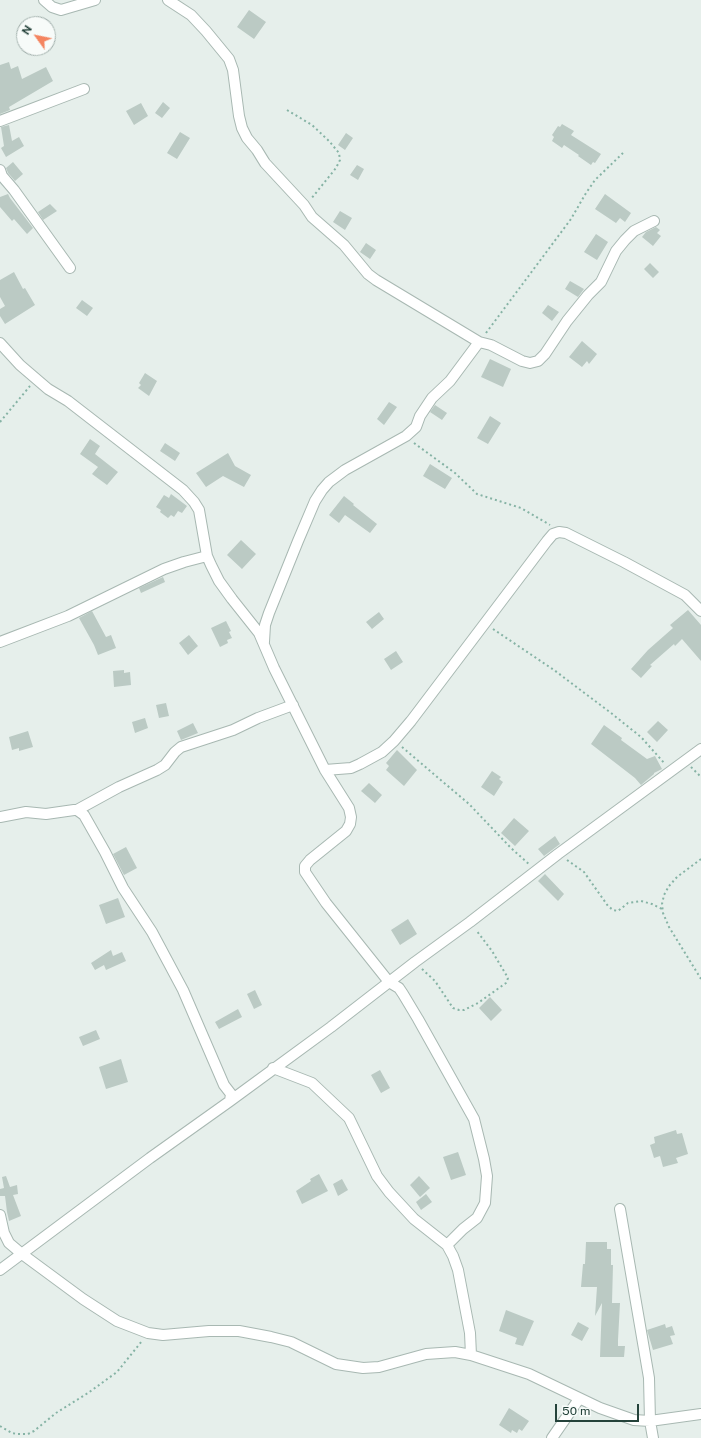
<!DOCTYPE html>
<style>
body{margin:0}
#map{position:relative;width:701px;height:1438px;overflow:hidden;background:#e6efeb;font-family:"Public Sans",sans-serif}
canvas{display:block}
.north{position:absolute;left:16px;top:16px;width:40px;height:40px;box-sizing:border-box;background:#f7fbf9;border:1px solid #a3b1ad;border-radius:50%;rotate:303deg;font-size:11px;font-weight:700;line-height:16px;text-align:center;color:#24423a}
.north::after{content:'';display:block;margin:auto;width:14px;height:18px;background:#f4845f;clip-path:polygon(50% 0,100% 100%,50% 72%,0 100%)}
.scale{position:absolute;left:555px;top:1404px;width:84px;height:18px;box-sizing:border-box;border:2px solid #24423a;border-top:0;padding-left:5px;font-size:12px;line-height:14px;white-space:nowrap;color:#24423a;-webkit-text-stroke:3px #f7fbf9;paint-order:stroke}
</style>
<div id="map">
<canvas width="701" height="1438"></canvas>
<div class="north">N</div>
<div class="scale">50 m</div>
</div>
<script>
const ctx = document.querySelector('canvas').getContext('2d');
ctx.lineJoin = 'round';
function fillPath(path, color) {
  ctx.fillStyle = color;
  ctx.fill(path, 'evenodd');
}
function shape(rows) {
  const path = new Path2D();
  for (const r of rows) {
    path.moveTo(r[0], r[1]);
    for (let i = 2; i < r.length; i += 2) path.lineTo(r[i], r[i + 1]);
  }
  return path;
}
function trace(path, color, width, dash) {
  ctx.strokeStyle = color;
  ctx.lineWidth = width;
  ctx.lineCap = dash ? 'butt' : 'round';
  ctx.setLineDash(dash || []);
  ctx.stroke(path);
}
const building = shape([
 [249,10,266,22,254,39,237,27],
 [9,62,11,69,18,66,22,79,46,67,53,81,9,107,10,110,0,114,0,65],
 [163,102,170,108,162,118,155,113],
 [141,103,148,116,134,125,126,111],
 [562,124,574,131,571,135,601,154,595,163,593,162,591,165,578,156,579,155,564,145,562,148,552,141,554,137,552,135,558,126,560,127],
 [9,125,12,141,19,137,24,146,6,157,1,148,4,146,1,127],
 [180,132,190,138,177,159,167,153],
 [346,133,353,138,345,150,338,145],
 [13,162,23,174,15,181,8,173,6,168],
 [357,165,364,169,358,180,350,175],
 [8,194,10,198,33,228,27,234,14,219,12,221,0,207,0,197],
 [605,194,631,213,625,222,620,218,616,223,595,209],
 [50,204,57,211,43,220,38,212],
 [340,211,352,218,345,230,333,222],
 [656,227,660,230,657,233,661,236,653,246,642,237,646,232],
 [596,234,608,242,597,260,584,252],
 [366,243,376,250,370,259,360,252],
 [650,263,659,272,653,278,644,269],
 [14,272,23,289,25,288,35,305,5,324,0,316,0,309,5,306,0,297,0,280],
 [570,281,584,289,578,297,565,289],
 [82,300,93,308,87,316,76,308],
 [548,305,559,312,552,321,542,313],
 [582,341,597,354,589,364,587,361,582,367,569,357],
 [490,359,511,369,503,387,481,377],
 [145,373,157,381,149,396,138,388,141,385,139,383],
 [389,402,397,407,384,425,377,419],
 [435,405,447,413,442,420,430,412],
 [490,416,501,423,488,444,477,438],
 [90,439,100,446,95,454,118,472,107,485,92,474,98,467,80,454],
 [165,443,180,453,175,461,160,451],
 [228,453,235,466,251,475,244,487,223,476,206,487,196,473],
 [430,464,452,478,445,489,423,476],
 [171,494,187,506,182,513,178,511,174,517,171,515,168,518,160,512,161,510,156,507,164,495,169,498],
 [344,496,354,504,353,505,377,524,370,533,345,515,339,523,329,515],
 [241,540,256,554,242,569,227,555],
 [163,577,165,582,141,593,139,588],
 [688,610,701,625,701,661,682,639,675,646,674,644,650,665,652,666,641,678,631,669,648,650,673,628,670,625],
 [92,611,106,637,111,635,116,648,98,655,94,645,79,618],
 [379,612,384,619,372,629,366,622],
 [226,621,231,631,229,632,232,638,227,640,228,643,220,647,211,628],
 [189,635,198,646,188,655,179,643],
 [396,651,403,662,391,670,384,659],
 [124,670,124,673,130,672,131,685,114,687,113,671],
 [166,703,169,716,159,718,156,705],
 [145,718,148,728,135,733,132,722],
 [658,721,668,730,657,742,647,732],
 [193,723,198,733,181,740,177,731],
 [604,725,622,738,621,740,647,759,655,756,662,769,654,773,654,774,641,785,635,778,591,744],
 [28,731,33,747,19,751,19,748,12,750,9,737],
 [397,750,417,770,404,786,386,770,389,766,386,763],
 [492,771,501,777,499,779,503,782,494,796,481,787],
 [369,783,382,795,375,803,361,791],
 [514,818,529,831,515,846,501,833],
 [555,836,560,844,544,856,538,849],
 [126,847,137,868,124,875,113,854],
 [545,874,564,894,558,901,538,881],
 [118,898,125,917,106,924,99,905],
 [408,919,417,934,400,945,391,930],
 [111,950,113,956,122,952,126,961,106,970,104,965,95,970,91,963],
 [255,990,262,1005,254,1009,247,994],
 [490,997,502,1010,491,1021,479,1008],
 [238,1009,242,1017,219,1029,215,1022],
 [96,1030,100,1039,83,1046,79,1037],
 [121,1059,128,1082,106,1089,99,1067],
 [380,1070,390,1088,381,1093,371,1075],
 [676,1130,677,1134,682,1133,688,1154,676,1158,678,1163,663,1167,660,1156,654,1158,650,1145,655,1143,654,1137],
 [458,1152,466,1175,451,1180,443,1157],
 [319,1174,328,1191,302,1204,296,1191,311,1181,310,1179],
 [6,1176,10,1187,17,1185,18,1194,13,1195,21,1216,9,1221,7,1212,5,1196,0,1196,0,1189,4,1188,2,1177],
 [419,1176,430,1188,420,1197,410,1185],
 [342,1179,348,1190,338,1196,333,1184],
 [426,1194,432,1202,421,1210,416,1202],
 [586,1242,607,1242,607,1249,611,1249,611,1265,613,1265,612,1303,620,1303,618,1340,618,1346,625,1346,624,1357,600,1357,602,1303,595,1316,597,1287,581,1287,583,1264,585,1264],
 [506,1310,534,1321,523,1346,515,1344,517,1338,499,1331],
 [578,1322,589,1328,582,1341,571,1335],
 [665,1324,666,1328,672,1326,675,1335,670,1336,673,1344,653,1350,647,1330],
 [509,1408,529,1421,522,1431,519,1429,517,1433,512,1430,511,1433,499,1425]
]);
const path = shape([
 [287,110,312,125,329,141,339,153,340,160,336,168,311,199],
 [486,333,571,219,586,193,595,180,623,153],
 [0,422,30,386],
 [414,443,455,473,477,494,521,508,550,525],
 [493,629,554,670,611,713,641,737,665,764],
 [402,747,469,804,511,848,530,865],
 [691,767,701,777],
 [701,859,677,877,669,886,664,895,662,904,663,913,669,927,701,979],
 [567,860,584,872,608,906,613,910,618,911,628,903,641,901,652,904,662,909],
 [422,969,435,981,453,1008,459,1010,464,1010,478,1003,506,983,508,978,492,951,476,930],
 [0,1426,12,1433,17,1434,28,1434,34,1431,56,1413,88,1393,117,1372,142,1341]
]);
const street = shape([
 [44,0,52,7,61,10,95,0],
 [168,0,191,15,206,31,229,59,233,70,239,116,242,128,247,138,257,150,265,163,304,205,312,217,344,245,368,274,376,280,479,342],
 [0,121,84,89],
 [0,170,2,176,14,190,70,268],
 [0,343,20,365,48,389,68,401,183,490,194,502,199,510,207,556,211,565,219,581,232,599,259,633,274,668,325,770,349,808,351,817,350,824,346,831,310,860,305,866,305,872,326,903,389,982,399,988,403,994,418,1019,474,1119,484,1159,487,1176,485,1203,477,1218,463,1229,447,1245],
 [0,642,68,616,164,569,184,562,207,556],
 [264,642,265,625,269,613,298,541,315,501,322,490,329,482,345,470,406,436,416,427,420,416,432,398,450,381,479,342,491,345,522,361,530,363,538,361,545,354,567,321,588,295,601,282,616,251,625,240,634,231,654,221],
 [325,770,351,768,360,764,382,752,394,741,411,721,547,541,553,534,559,532,566,533,624,562,685,595,701,611],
 [77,810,119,787,157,770,165,765,175,752,181,747,233,730,258,718,293,705],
 [0,817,26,812,46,814,74,810,77,810,84,815,105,852,123,888,152,932,183,990,224,1085,231,1094,230,1101],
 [273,1068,312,1083,349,1118,377,1176,389,1192,414,1219,447,1245,453,1256,458,1270,470,1333,471,1355],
 [620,1209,649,1378,650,1421,653,1438],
 [0,1215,4,1233,9,1243,22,1254,83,1299,117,1321,148,1333,163,1335,209,1331,239,1331,271,1337,291,1342,336,1364,363,1368,379,1367,426,1354,455,1352,471,1355,529,1374,600,1408,634,1420,650,1421,701,1414],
 [0,1270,150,1158,230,1101,331,1027,415,962,470,922,558,854,701,749],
 [552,1438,579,1399]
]);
fillPath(building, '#bbcac4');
trace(street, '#a8b8b2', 12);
trace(path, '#86b3a5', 2, [2, 3]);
trace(street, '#fff', 10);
</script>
